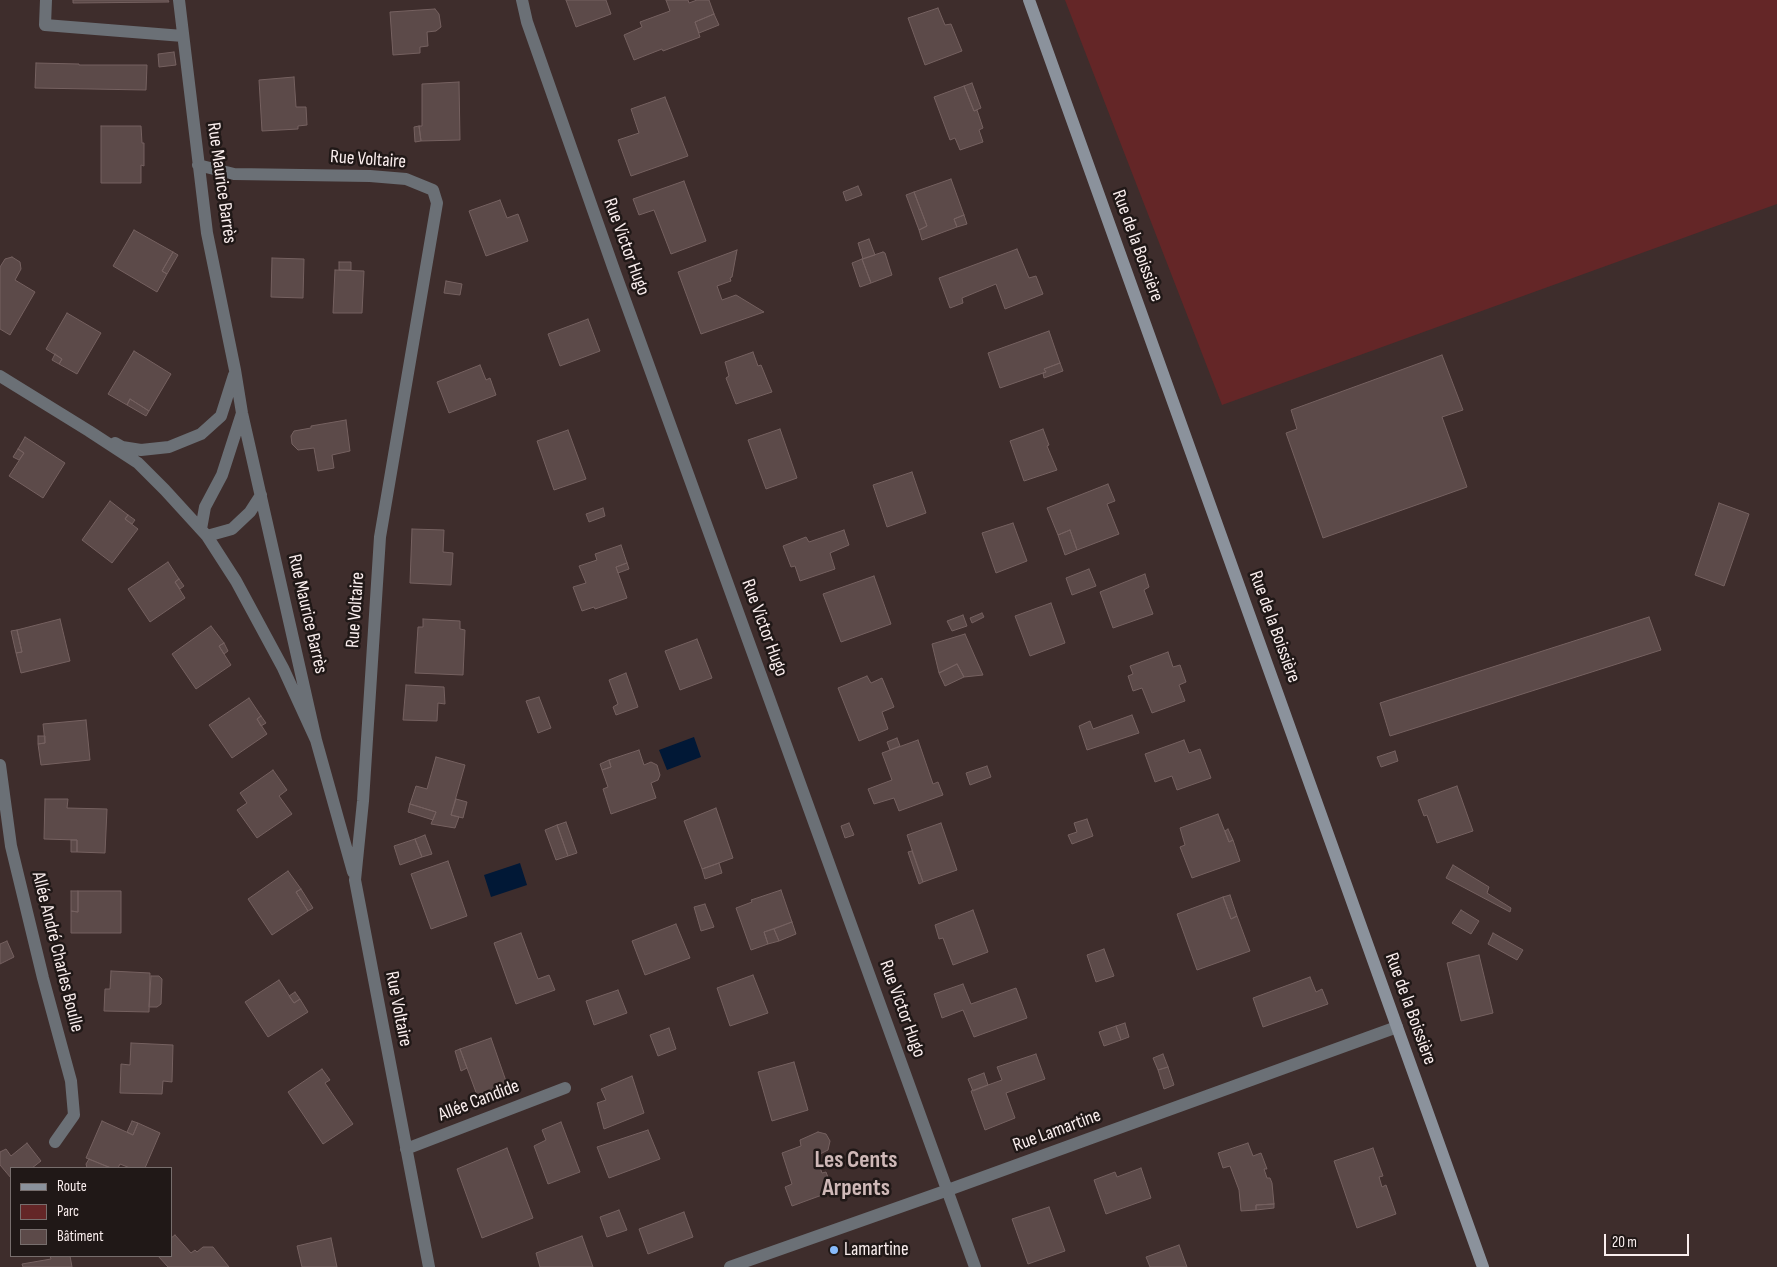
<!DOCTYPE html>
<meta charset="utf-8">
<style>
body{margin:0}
#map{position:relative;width:1777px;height:1267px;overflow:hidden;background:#3e2d2c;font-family:"Sofia Sans Condensed",sans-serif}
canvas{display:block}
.legend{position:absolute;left:10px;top:1167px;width:162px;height:90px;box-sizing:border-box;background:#201817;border:1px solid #776e6d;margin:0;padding:6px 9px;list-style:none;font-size:15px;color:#faeeee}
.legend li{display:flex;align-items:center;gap:10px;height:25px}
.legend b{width:25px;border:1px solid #776e6d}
.scale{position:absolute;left:1604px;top:1234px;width:85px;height:22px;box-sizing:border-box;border:2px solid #faeeee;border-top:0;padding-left:6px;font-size:15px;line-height:18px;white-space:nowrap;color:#faeeee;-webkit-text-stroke:4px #201817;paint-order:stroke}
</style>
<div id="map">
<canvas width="1777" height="1267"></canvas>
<ul class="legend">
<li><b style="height:6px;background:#8b929c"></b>Route</li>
<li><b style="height:14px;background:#642627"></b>Parc</li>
<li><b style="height:14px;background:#5c4a49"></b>Bâtiment</li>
</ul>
<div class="scale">20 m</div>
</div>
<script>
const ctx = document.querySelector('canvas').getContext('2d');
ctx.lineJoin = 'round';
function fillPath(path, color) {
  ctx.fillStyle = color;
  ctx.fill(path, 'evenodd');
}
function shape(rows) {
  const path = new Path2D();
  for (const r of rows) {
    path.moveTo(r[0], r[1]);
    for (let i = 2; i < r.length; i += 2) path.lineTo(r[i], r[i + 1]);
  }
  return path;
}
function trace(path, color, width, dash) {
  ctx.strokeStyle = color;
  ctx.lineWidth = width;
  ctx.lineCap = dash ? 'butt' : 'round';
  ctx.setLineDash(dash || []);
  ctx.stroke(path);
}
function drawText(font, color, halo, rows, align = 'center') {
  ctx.font = font + ' "Sofia Sans Condensed",sans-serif';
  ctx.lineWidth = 5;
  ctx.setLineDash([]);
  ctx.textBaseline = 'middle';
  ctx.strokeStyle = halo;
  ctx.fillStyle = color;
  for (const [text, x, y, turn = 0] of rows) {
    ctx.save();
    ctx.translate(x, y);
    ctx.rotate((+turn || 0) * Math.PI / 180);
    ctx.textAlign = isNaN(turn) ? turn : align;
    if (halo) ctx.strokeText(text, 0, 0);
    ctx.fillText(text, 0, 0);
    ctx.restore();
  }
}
const green = shape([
 [1065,0,1777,0,1777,204,1222,405]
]);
const water = shape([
 [694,737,701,757,667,770,659,750],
 [520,863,527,885,491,897,484,875]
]);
const building = shape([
 [73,0,168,0,169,2,73,3,73,0],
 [566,0,606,0,611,14,576,27,566,0],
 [666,0,688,0,689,3,697,0,709,0,714,14,695,22,700,37,663,51,662,49,634,60,624,35,642,27,640,22,670,11,666,0],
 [938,8,945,25,951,24,962,51,925,65,908,18,938,8],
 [435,9,439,14,441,27,436,31,427,32,428,46,420,47,420,53,393,55,390,12,435,9],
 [714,14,719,25,699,33,695,22,714,14],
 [174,52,176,65,159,67,158,54,174,52],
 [36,63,79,64,79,65,147,65,146,90,35,88,36,63],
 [294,77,296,107,306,107,307,125,298,126,298,129,262,131,259,80,294,77],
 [459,82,460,140,421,141,419,126,422,126,422,84,459,82],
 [972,83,981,108,974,111,964,86,972,83],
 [964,86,974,111,977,110,983,128,979,130,983,142,960,150,955,138,950,140,934,97,964,86],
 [665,97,688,156,631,176,618,140,639,133,631,109,665,97],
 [101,126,141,126,142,143,144,143,144,166,141,165,141,183,101,183,101,126],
 [419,126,421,141,415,142,414,127,419,126],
 [951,179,964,215,954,219,957,227,922,240,919,230,927,226,914,192,951,179],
 [684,181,706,241,671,254,654,210,639,215,633,199,684,181],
 [858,186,862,195,846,201,843,192,858,186],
 [914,192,927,226,919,230,906,195,914,192],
 [500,200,507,218,518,214,528,241,486,256,469,211,500,200],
 [964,215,967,224,957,227,954,219,964,215],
 [134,230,173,252,162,271,167,274,157,292,113,266,134,230],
 [869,239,875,255,863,259,858,243,869,239],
 [1017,249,1029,278,1036,276,1043,294,1005,309,996,284,962,298,963,303,950,308,939,278,1017,249],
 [737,250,732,277,730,278,731,281,717,286,722,300,736,295,764,312,701,334,678,272,737,250],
 [173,252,178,255,167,274,162,271,173,252],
 [883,252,885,253,892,275,871,283,862,259,883,252],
 [12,257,20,262,21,269,15,280,35,292,10,335,0,329,0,267,5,259,12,257],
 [272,258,304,259,303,298,271,297,272,258],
 [862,259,871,283,860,287,852,263,862,259],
 [339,262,351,262,351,270,339,270,339,262],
 [335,270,364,271,362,313,333,313,335,270],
 [446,281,462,284,460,295,444,293,446,281],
 [67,313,101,333,77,374,59,364,62,359,46,349,67,313],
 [588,319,600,351,560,366,548,334,588,319],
 [1049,331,1060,363,1044,369,1046,372,1000,388,988,353,1049,331],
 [134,351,171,374,149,411,130,399,127,405,108,394,134,351],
 [753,352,758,366,761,365,772,392,736,404,726,378,729,376,725,362,753,352],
 [55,354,62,359,59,364,52,360,55,354],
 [1442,355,1463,410,1442,417,1467,487,1323,538,1286,433,1297,429,1291,410,1442,355],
 [1060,363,1063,371,1044,378,1043,373,1046,372,1044,369,1060,363],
 [480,365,486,380,490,378,496,395,449,413,437,382,480,365],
 [130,399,149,411,146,416,127,405,130,399],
 [346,420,350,451,332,455,334,468,318,471,314,448,298,450,292,444,291,436,294,431,311,428,311,426,346,420],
 [780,429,797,478,766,489,748,440,780,429],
 [1043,429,1049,445,1047,446,1057,470,1024,481,1010,441,1043,429],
 [568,430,586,479,554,490,537,441,568,430],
 [25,437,65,463,43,498,9,476,24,453,18,449,25,437],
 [18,449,24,453,19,460,13,457,18,449],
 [912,472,926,513,887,527,873,485,912,472],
 [1108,484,1115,501,1107,504,1119,534,1077,550,1070,530,1058,535,1047,508,1108,484],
 [110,501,128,515,125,519,138,529,112,563,82,540,110,501],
 [1719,503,1749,514,1724,586,1695,575,1719,503],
 [603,508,605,516,589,522,586,514,603,508],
 [128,515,135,520,132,524,125,519,128,515],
 [1013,523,1027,561,996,573,982,533,1013,523],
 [412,529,444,530,443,552,453,553,451,585,410,583,412,529],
 [844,530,849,545,830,553,835,569,800,581,795,566,791,567,783,546,806,537,809,542,844,530],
 [1070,530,1077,550,1065,555,1058,535,1070,530],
 [621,545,627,563,616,567,627,598,595,609,594,607,582,611,573,587,586,583,579,566,597,560,595,554,621,545],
 [168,562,179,579,175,582,185,598,150,622,128,589,168,562],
 [627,563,629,569,618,573,616,567,627,563],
 [1089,569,1096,586,1072,595,1066,578,1089,569],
 [1145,574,1149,587,1144,590,1153,614,1113,628,1100,592,1145,574],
 [874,576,891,624,841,642,823,594,874,576],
 [179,579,184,586,180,589,175,582,179,579],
 [1051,603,1065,643,1030,656,1015,616,1051,603],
 [982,613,984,617,972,623,970,618,982,613],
 [963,615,967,626,952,631,947,621,963,615],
 [1649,617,1661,650,1390,736,1380,703,1649,617],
 [60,619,70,661,21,673,16,653,22,652,17,630,60,619],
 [423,619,460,621,460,629,465,630,463,675,415,673,418,627,423,627,423,619],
 [211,626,224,643,219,646,231,665,196,689,172,654,211,626],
 [17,630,22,652,16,653,11,631,17,630],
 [965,634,983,675,964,677,957,664,939,673,932,644,965,634],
 [697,639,712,678,680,690,665,651,697,639],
 [224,643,228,651,224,654,219,646,224,643],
 [1168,652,1173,667,1180,665,1186,682,1179,685,1185,701,1152,713,1142,688,1133,691,1128,676,1133,674,1130,666,1168,652],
 [957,664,964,677,945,686,939,673,957,664],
 [626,673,638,707,616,715,613,707,618,704,609,680,626,673],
 [867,676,871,683,882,678,894,707,882,712,888,729,859,741,838,688,867,676],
 [406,685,444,687,445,704,438,703,437,721,403,720,406,685],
 [539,697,551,728,538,733,526,701,539,697],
 [249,698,261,716,257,719,267,734,232,758,209,725,249,698],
 [1132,715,1139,733,1087,750,1079,726,1090,721,1093,729,1132,715],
 [261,716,266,723,261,726,257,719,261,716],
 [86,720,90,760,41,765,38,744,45,743,43,724,86,720],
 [38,736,45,736,45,743,38,744,38,736],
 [897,738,900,746,890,750,887,742,897,738],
 [918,740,933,784,938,782,943,795,899,811,894,798,874,804,868,789,892,780,882,753,918,740],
 [1184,740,1189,753,1200,749,1211,778,1177,790,1172,776,1155,782,1145,754,1184,740],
 [639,750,644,765,651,762,657,765,660,775,658,780,651,783,656,798,611,814,603,789,608,787,602,770,611,767,609,760,639,750],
 [1395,751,1398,761,1381,767,1377,757,1395,751],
 [436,757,465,765,451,815,459,817,455,828,431,824,436,812,410,804,416,786,427,789,436,757],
 [609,760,611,767,602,770,600,764,609,760],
 [987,766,991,777,970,785,966,773,987,766],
 [273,770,287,790,279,796,292,814,257,838,237,810,247,803,240,793,273,770],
 [1457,786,1473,831,1437,843,1427,815,1424,816,1418,800,1457,786],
 [45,799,68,799,67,808,107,809,105,853,77,852,77,840,44,839,45,799],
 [456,799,467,802,463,818,451,815,456,799],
 [410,804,436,812,433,820,408,812,410,804],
 [716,808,733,858,702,869,684,821,716,808],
 [1218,814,1229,842,1233,840,1240,861,1192,878,1180,847,1185,845,1180,828,1218,814],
 [1087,819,1093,836,1072,844,1068,835,1077,832,1074,823,1087,819],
 [566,822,577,853,568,856,557,825,566,822],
 [849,823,854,835,845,838,841,826,849,823],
 [941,823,957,870,923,882,907,835,941,823],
 [557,825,568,856,556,860,545,830,557,825],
 [1228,829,1233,840,1229,842,1225,831,1228,829],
 [425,835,432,854,422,857,415,839,425,835],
 [415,839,422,857,400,865,394,846,415,839],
 [71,840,77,840,77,852,71,852,71,840],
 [912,851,923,882,919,884,908,852,912,851],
 [448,861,467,916,431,929,411,874,448,861],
 [719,863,722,873,705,879,702,869,719,863],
 [1453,865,1489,887,1487,893,1511,908,1510,912,1446,878,1453,865],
 [288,871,301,889,296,892,308,911,272,935,248,899,288,871],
 [301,889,313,908,308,911,296,892,301,889],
 [781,890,792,922,764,932,768,944,751,950,736,908,752,902,751,900,781,890],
 [71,891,78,891,78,912,71,911,71,891],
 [78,891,121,891,121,933,71,933,71,911,78,912,78,891],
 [1230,895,1237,916,1231,919,1223,897,1230,895],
 [1223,897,1231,919,1237,916,1250,951,1197,970,1177,914,1223,897],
 [705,904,714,927,701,931,694,907,705,904],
 [973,910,988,952,953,965,943,938,939,939,935,925,973,910],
 [1461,910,1479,921,1471,934,1452,923,1461,910],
 [792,922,796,934,779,941,774,929,792,922],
 [676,924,690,958,645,975,632,941,676,924],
 [774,929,779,941,768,944,764,932,774,929],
 [521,933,538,979,549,975,555,990,516,1004,494,943,521,933],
 [1493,933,1523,950,1517,960,1488,944,1493,933],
 [7,941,14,957,0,964,0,944,7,941],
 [1104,949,1114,976,1096,982,1087,955,1104,949],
 [1479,955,1493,1013,1461,1021,1447,963,1479,955],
 [111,971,150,973,149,1012,104,1011,105,989,110,989,111,971],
 [753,975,768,1013,730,1026,717,988,753,975],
 [151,976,159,976,162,979,161,1004,157,1007,149,1007,151,976],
 [1310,977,1316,992,1322,989,1328,1004,1263,1027,1253,998,1310,977],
 [279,980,294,1003,300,999,308,1012,268,1037,245,1002,279,980],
 [963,984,971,1004,1016,988,1027,1018,974,1037,963,1010,942,1018,934,994,963,984],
 [618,990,627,1013,594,1025,586,1001,618,990],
 [295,992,300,999,294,1003,289,996,295,992],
 [1125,1023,1129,1037,1121,1040,1116,1026,1125,1023],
 [1116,1026,1121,1040,1104,1046,1099,1032,1116,1026],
 [669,1028,676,1049,658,1056,650,1035,669,1028],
 [491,1038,507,1084,477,1095,460,1049,491,1038],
 [131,1043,173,1045,172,1082,163,1081,162,1094,120,1093,121,1064,130,1065,131,1043],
 [460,1049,467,1068,461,1071,455,1051,460,1049],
 [1036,1054,1045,1079,1006,1093,1015,1118,985,1130,971,1091,1002,1080,997,1067,1036,1054],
 [1163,1054,1168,1067,1158,1070,1153,1058,1163,1054],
 [794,1062,808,1110,772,1121,758,1072,794,1062],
 [1168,1067,1174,1085,1164,1089,1158,1070,1168,1067],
 [322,1069,330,1080,325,1083,353,1124,323,1144,288,1092,322,1069],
 [984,1073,988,1085,973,1091,968,1079,984,1073],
 [632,1076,644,1113,604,1129,597,1103,606,1100,601,1089,632,1076],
 [102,1121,133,1135,138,1123,160,1133,145,1168,130,1168,120,1164,118,1168,111,1168,86,1158,102,1121],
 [132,1121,138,1123,133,1135,127,1132,132,1121],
 [561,1122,580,1172,548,1184,534,1146,546,1140,542,1130,561,1122],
 [648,1130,660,1159,609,1178,597,1147,648,1130],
 [818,1132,826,1134,830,1141,828,1150,816,1156,822,1173,826,1172,833,1191,792,1206,785,1187,792,1184,782,1153,801,1146,800,1140,818,1132],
 [27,1143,41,1161,32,1168,11,1168,11,1178,0,1165,0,1152,6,1149,11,1156,27,1143],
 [1248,1143,1253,1156,1261,1153,1267,1169,1264,1169,1267,1178,1270,1178,1272,1183,1274,1204,1256,1205,1256,1210,1241,1211,1239,1190,1230,1166,1223,1168,1218,1153,1248,1143],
 [507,1148,533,1218,482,1238,457,1169,507,1148],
 [1373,1148,1383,1176,1379,1177,1382,1187,1386,1185,1396,1214,1357,1228,1334,1161,1373,1148],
 [89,1159,106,1166,111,1168,87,1168,86,1164,89,1159],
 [1141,1168,1151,1198,1106,1214,1094,1180,1115,1172,1117,1177,1141,1168],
 [1274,1204,1274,1208,1256,1210,1256,1205,1274,1204],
 [1049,1207,1065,1251,1028,1264,1012,1219,1049,1207],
 [619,1210,627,1230,607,1237,600,1217,619,1210],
 [684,1212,693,1237,648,1254,639,1229,684,1212],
 [175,1235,191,1253,195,1250,197,1252,203,1247,213,1247,229,1267,168,1267,158,1256,171,1256,171,1238,175,1235],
 [582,1236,593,1267,540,1267,536,1253,582,1236],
 [331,1238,337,1267,302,1267,297,1246,331,1238],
 [1179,1245,1187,1267,1150,1267,1146,1257,1179,1245],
 [50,1256,70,1256,72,1267,23,1267,22,1264,51,1259,50,1256]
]);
const minor = shape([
 [46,0,45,25,183,36],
 [179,0,207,233,235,370,242,413,316,740],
 [522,0,527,22,613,267,975,1267],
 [198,165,234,174,370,176,406,179,433,190,437,203,380,537,363,801,355,880,429,1267],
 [0,376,89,431,138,463,165,490,207,536,236,581,283,668,316,740,353,872],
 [115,443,122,447,141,450,169,447,201,434,221,416,234,375],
 [201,529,205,507,222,475,242,413],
 [207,536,232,529,250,512,261,495],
 [0,765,11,846,43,978,71,1081,74,1115,55,1142],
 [406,1149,565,1088],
 [730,1267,948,1190,1397,1027]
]);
const secondary = shape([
 [1029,0,1483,1267]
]);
const markers = [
 [834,1250,5,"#88bbfc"]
];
const streetNames = [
 ["Rue Voltaire",368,160,4],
 ["Rue Maurice Barrès",221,183,82],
 ["Rue de la Boissière",1137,246,70],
 ["Rue Victor Hugo",626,247,70],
 ["Rue Voltaire",356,610,-86],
 ["Rue Maurice Barrès",307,614,77],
 ["Rue de la Boissière",1274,627,70],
 ["Rue Victor Hugo",764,628,70],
 ["Allée André Charles Boulle",57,952,76],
 ["Rue Voltaire",398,1009,79],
 ["Rue Victor Hugo",902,1009,70],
 ["Rue de la Boissière",1410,1009,70],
 ["Allée Candide",479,1101,-21],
 ["Rue Lamartine",1057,1131,-20]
];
const poiNames = [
 ["Lamartine",844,1250]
];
const districtNames = [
 ["Les Cents",856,1161],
 ["Arpents",856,1189]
];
fillPath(green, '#642627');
fillPath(water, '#011836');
fillPath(building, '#5c4a49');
trace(building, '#756160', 1);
trace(minor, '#6b7076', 12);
trace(secondary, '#8b929c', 12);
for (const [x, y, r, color] of markers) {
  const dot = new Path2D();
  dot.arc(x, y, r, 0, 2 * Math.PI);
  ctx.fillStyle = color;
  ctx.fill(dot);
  trace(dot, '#201817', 2);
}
drawText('19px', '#faeeee', '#201817', streetNames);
drawText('19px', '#faeeee', '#201817', poiNames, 'left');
drawText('bold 24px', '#cfb9b8', '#201817', districtNames);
</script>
